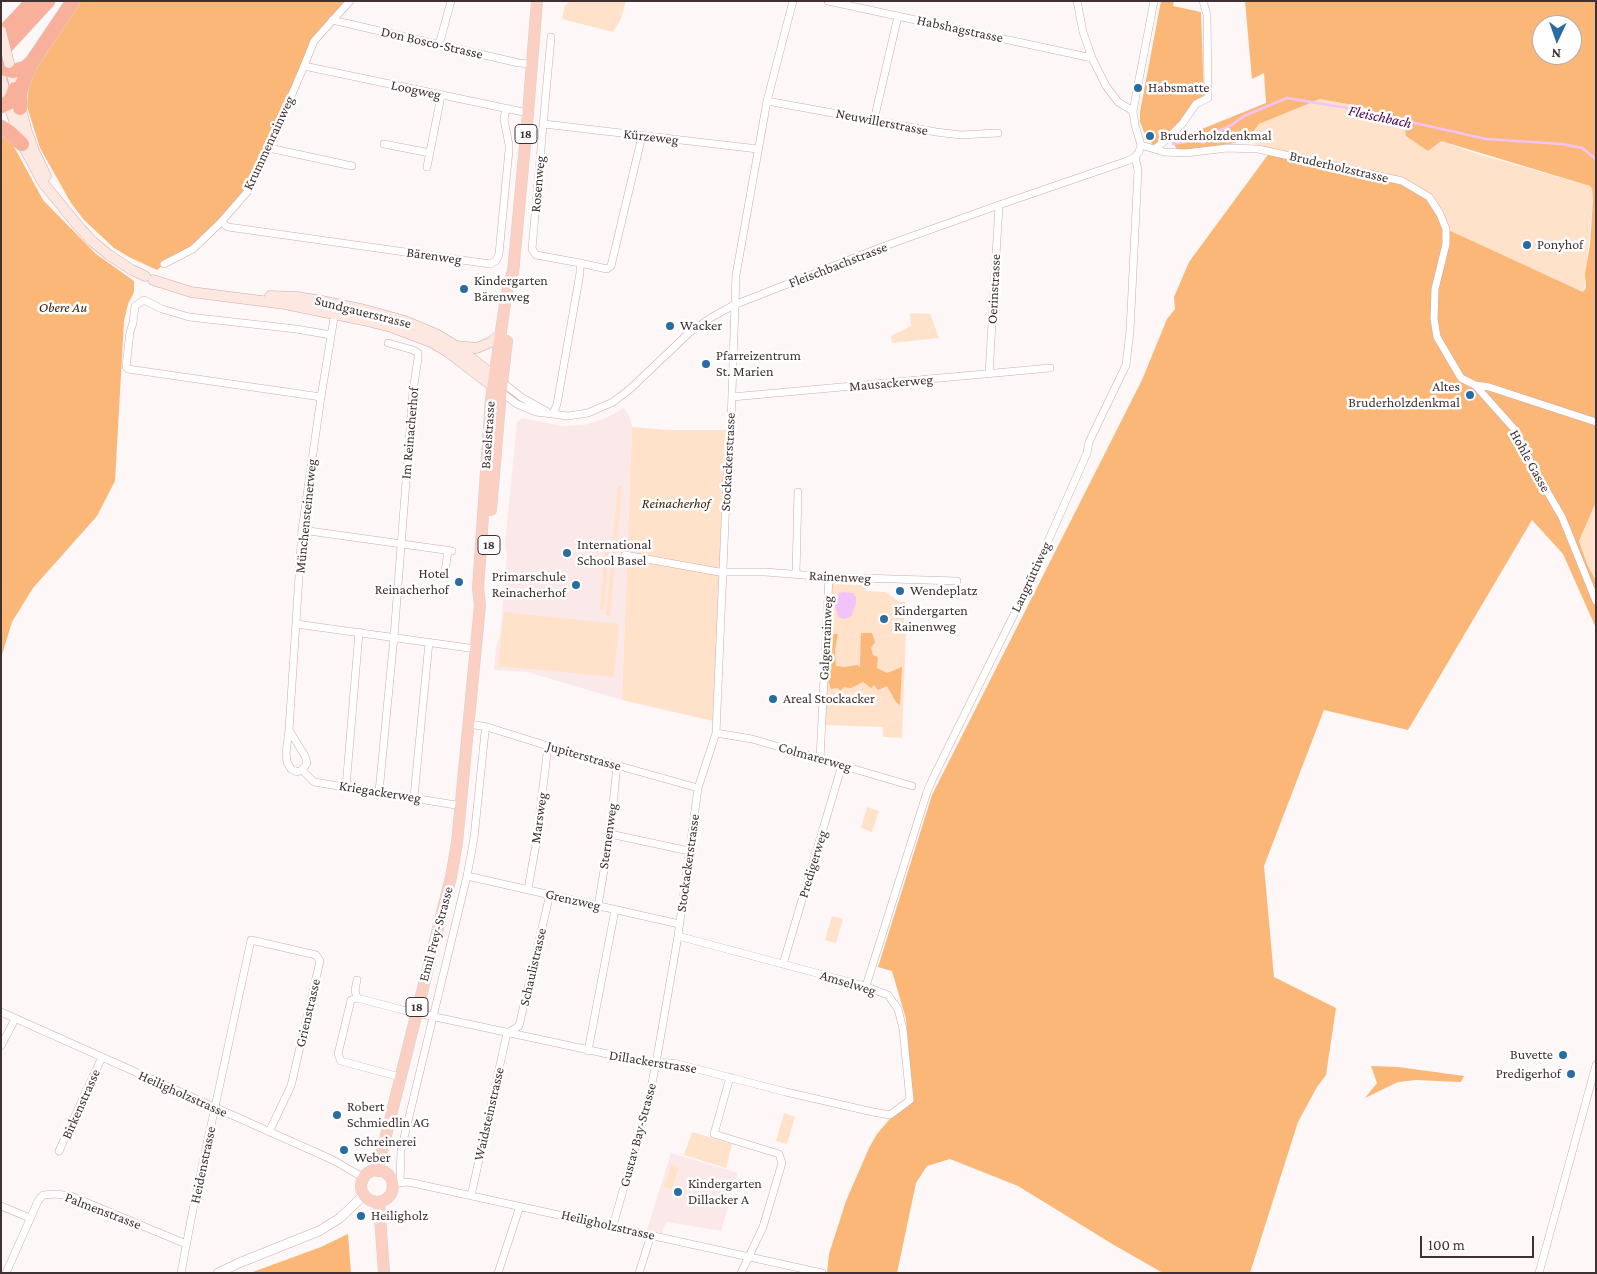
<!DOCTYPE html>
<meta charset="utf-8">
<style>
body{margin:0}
#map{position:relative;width:1597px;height:1274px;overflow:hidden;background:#fef7f7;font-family:"Crimson Pro",serif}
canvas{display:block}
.frame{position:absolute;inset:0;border:2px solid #3f3132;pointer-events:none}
.north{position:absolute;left:1532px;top:15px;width:50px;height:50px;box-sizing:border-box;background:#fff;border:1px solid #b2adad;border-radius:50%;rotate:183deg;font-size:14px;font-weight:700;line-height:20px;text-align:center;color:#3f3132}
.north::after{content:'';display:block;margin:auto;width:18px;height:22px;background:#286ca1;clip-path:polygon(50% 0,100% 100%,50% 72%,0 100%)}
.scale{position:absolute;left:1420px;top:1236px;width:114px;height:22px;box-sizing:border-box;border:2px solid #3f3132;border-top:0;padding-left:6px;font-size:15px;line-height:18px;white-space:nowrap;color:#3f3132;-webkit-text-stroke:4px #fff;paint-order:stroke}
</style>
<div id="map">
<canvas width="1597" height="1274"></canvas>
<div class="frame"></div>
<div class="north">N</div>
<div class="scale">100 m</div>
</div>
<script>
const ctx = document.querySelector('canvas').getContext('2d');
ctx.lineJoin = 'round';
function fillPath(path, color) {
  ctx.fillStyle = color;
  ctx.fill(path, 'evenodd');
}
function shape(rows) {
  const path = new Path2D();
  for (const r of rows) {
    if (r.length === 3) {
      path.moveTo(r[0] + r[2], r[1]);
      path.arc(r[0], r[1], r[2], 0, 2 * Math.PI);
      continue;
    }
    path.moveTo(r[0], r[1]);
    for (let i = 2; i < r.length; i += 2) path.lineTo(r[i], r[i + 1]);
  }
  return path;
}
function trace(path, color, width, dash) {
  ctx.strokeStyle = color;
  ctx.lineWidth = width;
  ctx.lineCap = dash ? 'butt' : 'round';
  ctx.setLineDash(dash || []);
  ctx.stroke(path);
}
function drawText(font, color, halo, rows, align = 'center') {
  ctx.font = font + ' "Crimson Pro",serif';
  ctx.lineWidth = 5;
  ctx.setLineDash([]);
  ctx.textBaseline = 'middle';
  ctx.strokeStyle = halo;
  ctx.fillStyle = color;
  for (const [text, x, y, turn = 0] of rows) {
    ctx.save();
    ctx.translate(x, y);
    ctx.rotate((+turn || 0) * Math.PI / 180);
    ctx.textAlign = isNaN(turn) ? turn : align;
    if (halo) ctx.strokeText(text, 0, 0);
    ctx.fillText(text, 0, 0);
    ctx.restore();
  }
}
const built = shape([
 [624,408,630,418,632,427,622,700,527,672,494,670,496,647,500,635,507,557,505,544,517,422,522,418,561,426,584,425,604,419],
 [671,1153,738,1173,721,1231,666,1222,662,1233,647,1230]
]);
const green = shape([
 [570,1,626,1,620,21,613,32,562,19,565,5],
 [1320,99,1363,107,1405,124,1441,141,1474,153,1590,186,1592,189,1593,199,1584,292,1258,149,1249,137,1259,124],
 [910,313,930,314,939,338,892,343,891,336,911,326],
 [632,427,668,430,727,430,723,485,713,721,622,700],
 [618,486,622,487,610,616,606,615],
 [1596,502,1596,581,1587,564,1579,541],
 [605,549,609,549,604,610,600,609],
 [830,584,865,585,866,591,886,592,898,601,905,602,904,629,906,630,902,738,883,737,883,727,824,725],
 [504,612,619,624,614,677,498,666],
 [867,807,879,811,872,832,861,828],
 [832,916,843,919,836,943,825,940],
 [784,1113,795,1117,787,1144,776,1141],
 [692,1132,732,1144,726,1168,684,1155],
 [671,1164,679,1167,672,1189,664,1187]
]);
const forest = shape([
 [81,1,350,1,314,41,248,191,193,249,164,264,157,270,129,257,114,248,84,220,71,203,40,148,27,106,29,84,37,68],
 [1161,1,1174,1,1173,6,1201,12,1204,98,1165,139,1153,145,1146,137,1140,122,1140,112],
 [1245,1,1596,1,1596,502,1579,541,1587,564,1596,581,1596,628,1563,554,1532,520,1408,730,1324,710,1264,866,1274,977,1336,1008,1326,1075,1317,1087,1298,1122,1250,1273,1163,1273,1114,1245,1018,1186,950,1159,927,1166,916,1183,897,1273,827,1273,829,1254,846,1201,869,1148,877,1134,894,1114,913,1102,906,1019,892,971,878,967,932,795,1142,380,1167,319,1175,309,1174,297,1189,262,1270,152,1402,181,1429,197,1446,229,1583,292,1586,288,1585,274,1590,245,1593,199,1592,189,1590,186,1441,141,1428,151,1406,136,1405,124,1363,107,1320,99,1259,124,1249,137,1236,143,1178,151,1171,139,1197,131,1266,103,1264,73,1252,79],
 [1542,25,1572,25,1572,55,1542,55],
 [1,136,11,141,43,200,96,254,134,281,134,292,128,304,124,321,115,481,97,516,33,588,12,622,1,658],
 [861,633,872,633,875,642,871,648,873,655,878,657,877,668,887,673,902,667,900,705,896,702,887,686,878,690,874,685,871,688,863,682,851,688,844,687,840,691,838,688,831,689,828,680,829,650,833,634,838,634,835,650,836,666,845,667,857,665,860,667],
 [1371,1066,1398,1067,1464,1076,1461,1082,1416,1080,1398,1082,1365,1098,1377,1083],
 [348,1234,351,1273,250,1273,321,1247]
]);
const water = shape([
 [844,592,853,593,856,597,856,603,851,617,843,619,838,616,835,606,839,593]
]);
const stream = shape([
 [1173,144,1197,140,1203,143,1216,132,1230,126,1244,116,1287,98,1353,109,1486,139,1562,144,1582,148,1596,159]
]);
const minor = shape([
 [828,1,1092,58],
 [1077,1,1083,32,1092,58,1106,86,1118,102,1133,111],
 [332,20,519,63,532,64],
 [551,37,532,249,536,255,580,263,580,273,557,404,553,414],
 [439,45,451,1],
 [304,66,528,113],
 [767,101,936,132,961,135,998,133],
 [874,120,898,16],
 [544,124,758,149],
 [384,144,430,153],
 [1141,145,1164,152,1186,153,1227,148,1258,149,1402,181,1429,197,1440,214,1446,229,1446,244,1435,289,1434,319,1437,337,1461,378,1475,385,1516,431,1530,462,1562,517,1596,601],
 [269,148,352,166],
 [1155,149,1167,139,1182,124,1196,104,1208,98,1207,15,1203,1],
 [427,167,441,96],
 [221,222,228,227,490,264,496,261,499,254,509,150,509,145,504,119,506,109],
 [580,263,607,269,611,266,642,136],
 [164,264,193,249,221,222,248,191,269,148,304,66,314,41,350,1],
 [989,374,999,205],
 [502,382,521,397,546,411],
 [1475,385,1489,387,1596,422],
 [501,392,517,404,536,412,568,416,588,413,613,402,630,389,689,333,712,317,734,305,882,247,999,205,1127,161,1135,157,1139,152,1141,145,1135,125,1133,111,1154,1],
 [321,397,128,369,126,367,130,332,133,323,135,306,144,300,162,309,189,317,296,329,331,335],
 [732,397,1050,368],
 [302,530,452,551],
 [625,555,719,572,765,572,829,577,957,581],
 [445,572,448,551],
 [796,574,798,492],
 [296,624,476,649],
 [469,724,487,727,548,746,698,788],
 [289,730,305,756,307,763,302,770,297,772,291,769,287,762,286,753,289,730,302,530,321,397,335,312],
 [716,733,752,739,912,786],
 [820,759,829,577],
 [302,770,314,782,462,806],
 [346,787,359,632],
 [379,792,394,637,413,391,418,358,418,353,413,350,388,343],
 [414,797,429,642],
 [610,834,689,851],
 [467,876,679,924],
 [528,889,536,844,548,746],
 [598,906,610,834,617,765],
 [783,964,842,765],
 [866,986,927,792,933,778,1030,582,1087,453,1089,442,1126,365,1130,331,1138,170,1135,157],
 [357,998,355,990,357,980],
 [1,1012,333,1160,364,1178],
 [1,1046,15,1019],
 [588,1051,615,910],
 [400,1077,341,1061,338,1054,351,1000,357,998,403,1010,645,1062,674,1063,786,1092,873,1112,890,1115,910,1100,903,1029,898,1009,888,995,861,985,678,936],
 [730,1077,714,1134,779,1154,782,1163,763,1227,741,1273],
 [59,1151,102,1057],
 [400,1182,401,1150,467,876,474,838,485,732,487,727],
 [393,1184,407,1182,413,1183,822,1273],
 [471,1196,507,1033,519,1026,550,894],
 [1,1206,30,1218],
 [613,1226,649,1098,656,1063,678,936,698,788,716,733,727,475,731,422,736,275,767,101,793,1],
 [6,1273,38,1201,43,1195,55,1194,71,1196,186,1244],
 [181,1273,193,1209,251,940,316,955,320,961,291,1086,269,1132],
 [498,1273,520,1206],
 [639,1273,651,1235],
 [1539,1273,1596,1065]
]);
const tertiary = shape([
 [218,1273,239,1263,319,1231,340,1218,364,1195]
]);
const secondary = shape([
 [9,64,27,132,34,151,46,176],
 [1,77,8,103,22,144,43,183,79,227,92,241,109,255,132,270,145,276],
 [153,280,191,292,285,304,363,320,391,327,431,342,448,352,492,386],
 [270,296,297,297,322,301,365,310,405,321,436,334,456,346,494,376],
 [456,346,477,348,491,342,501,334]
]);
const primary = shape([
 [513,273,528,113,537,1],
 [491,510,501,392,507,341],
 [377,1186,16],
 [377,1171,451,877,457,843,480,605,478,588,491,399,506,297,514,266],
 [379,1202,384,1273]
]);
const motorway = shape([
 [1,35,33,1],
 [1,52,48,1],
 [1,65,5,69,13,71,25,68,32,62],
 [1,106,8,103,12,97,15,89],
 [20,108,20,93,23,82,32,62,73,1],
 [1,127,9,132,22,144]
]);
const secondaryBridge = shape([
 [1,31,9,63]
]);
const markers = [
 [1138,88,5,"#286ca1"],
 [1150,136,5,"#286ca1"],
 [1527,245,5,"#286ca1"],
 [464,289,5,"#286ca1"],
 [670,326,5,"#286ca1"],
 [706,364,5,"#286ca1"],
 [1470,395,5,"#286ca1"],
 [567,553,5,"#286ca1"],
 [459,582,5,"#286ca1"],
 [576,585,5,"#286ca1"],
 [900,591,5,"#286ca1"],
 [884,619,5,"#286ca1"],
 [773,699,5,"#286ca1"],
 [1563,1055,5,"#286ca1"],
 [1571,1074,5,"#286ca1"],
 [337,1115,5,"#286ca1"],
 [344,1150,5,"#286ca1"],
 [678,1192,5,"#286ca1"],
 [361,1216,5,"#286ca1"]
];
const shields = [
 [526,134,22],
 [489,545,22],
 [417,1007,22]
];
const shieldNames = [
 ["18",526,134],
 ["18",489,545],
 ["18",417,1007]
];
const streetNames = [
 ["Habshagstrasse",960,29,12],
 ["Don Bosco-Strasse",432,43,13],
 ["Loogweg",416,90,12],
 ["Neuwillerstrasse",882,122,11],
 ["Kürzeweg",651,137,7],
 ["Krummenrainweg",269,143,-65],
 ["Bruderholzstrasse",1339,167,13],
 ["Rosenweg",538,184,-85],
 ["Bärenweg",434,256,8],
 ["Fleischbachstrasse",838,265,-21],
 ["Oerinstrasse",994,289,-87],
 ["Sundgauerstrasse",363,312,14],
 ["Mausackerweg",891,383,-5],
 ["Im Reinacherhof",410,433,-85],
 ["Baselstrasse",488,435,-86],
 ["Hohle Gasse",1530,461,61],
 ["Stockackerstrasse",728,462,-87],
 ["Münchensteinerweg",306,516,-84],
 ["Rainenweg",840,577,3],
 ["Langrüttiweg",1031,577,-65],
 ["Galgenrainweg",826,638,-87],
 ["Jupiterstrasse",584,756,16],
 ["Colmarerweg",815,757,16],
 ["Kriegackerweg",380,792,9],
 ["Marsweg",539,818,-82],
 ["Sternenweg",608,836,-82],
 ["Stockackerstrasse",688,863,-82],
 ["Predigerweg",813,864,-73],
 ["Grenzweg",573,900,13],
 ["Emil Frey-Strasse",436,934,-75],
 ["Schaulistrasse",533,967,-77],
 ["Amselweg",848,983,17],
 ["Grienstrasse",308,1013,-77],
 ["Dillackerstrasse",653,1062,9],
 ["Heiligholzstrasse",183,1094,24],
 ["Birkenstrasse",81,1104,-66],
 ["Waidsteinstrasse",489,1114,-77],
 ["Gustav Bay-Strasse",638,1135,-75],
 ["Heidenstrasse",203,1165,-78],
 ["Palmenstrasse",103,1211,21],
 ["Heiligholzstrasse",608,1225,13]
];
const poiNames = [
 ["Habsmatte",1148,88],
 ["Bruderholzdenkmal",1160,136],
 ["Ponyhof",1537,245],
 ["Kindergarten",474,281],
 ["Bärenweg",474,297],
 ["Wacker",680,326],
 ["Pfarreizentrum",716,356],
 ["St. Marien",716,372],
 ["Altes",1460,387,"right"],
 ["Bruderholzdenkmal",1460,403,"right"],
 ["International",577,545],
 ["School Basel",577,561],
 ["Hotel",449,574,"right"],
 ["Reinacherhof",449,590,"right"],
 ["Primarschule",566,577,"right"],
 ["Reinacherhof",566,593,"right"],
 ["Wendeplatz",910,591],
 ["Kindergarten",894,611],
 ["Rainenweg",894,627],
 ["Areal Stockacker",783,699],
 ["Buvette",1553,1055,"right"],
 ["Predigerhof",1561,1074,"right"],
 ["Robert",347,1107],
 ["Schmiedlin AG",347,1123],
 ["Schreinerei",354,1142],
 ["Weber",354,1158],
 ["Kindergarten",688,1184],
 ["Dillacker A",688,1200],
 ["Heiligholz",371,1216]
];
const parkNames = [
 ["Obere Au",63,308],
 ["Reinacherhof",676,504]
];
const waterNames = [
 ["Fleischbach",1380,117,12]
];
fillPath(built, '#fbe9ea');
fillPath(green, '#ffe2c9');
fillPath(forest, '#fab778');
fillPath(water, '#f2c3f9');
trace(stream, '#f2c3f9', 2.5);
trace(minor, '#cdabae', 8);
trace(tertiary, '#cdabae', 10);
trace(secondary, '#cdabae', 11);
trace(primary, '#d5d2d2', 12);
trace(motorway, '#d5d2d2', 15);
trace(minor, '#fff', 7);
trace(tertiary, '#fff', 9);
trace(secondary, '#fde7e1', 10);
trace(primary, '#fbd0c2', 11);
trace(motorway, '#f8b09a', 14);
trace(secondaryBridge, '#cdabae', 11, []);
trace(secondaryBridge, '#fde7e1', 10);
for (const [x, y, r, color] of markers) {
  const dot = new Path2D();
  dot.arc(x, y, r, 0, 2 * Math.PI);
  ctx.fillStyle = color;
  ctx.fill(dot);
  trace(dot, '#fff', 2);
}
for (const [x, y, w] of shields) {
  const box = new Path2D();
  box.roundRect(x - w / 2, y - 9.5, w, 19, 4);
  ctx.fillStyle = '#fff';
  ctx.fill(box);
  trace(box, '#3f3132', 1);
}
drawText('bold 12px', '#3f3132', null, shieldNames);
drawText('14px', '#3f3132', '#fff', streetNames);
drawText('14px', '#3f3132', '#fff', poiNames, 'left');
drawText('italic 14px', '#3e2307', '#fff', parkNames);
drawText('italic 15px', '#490054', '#fff', waterNames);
</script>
